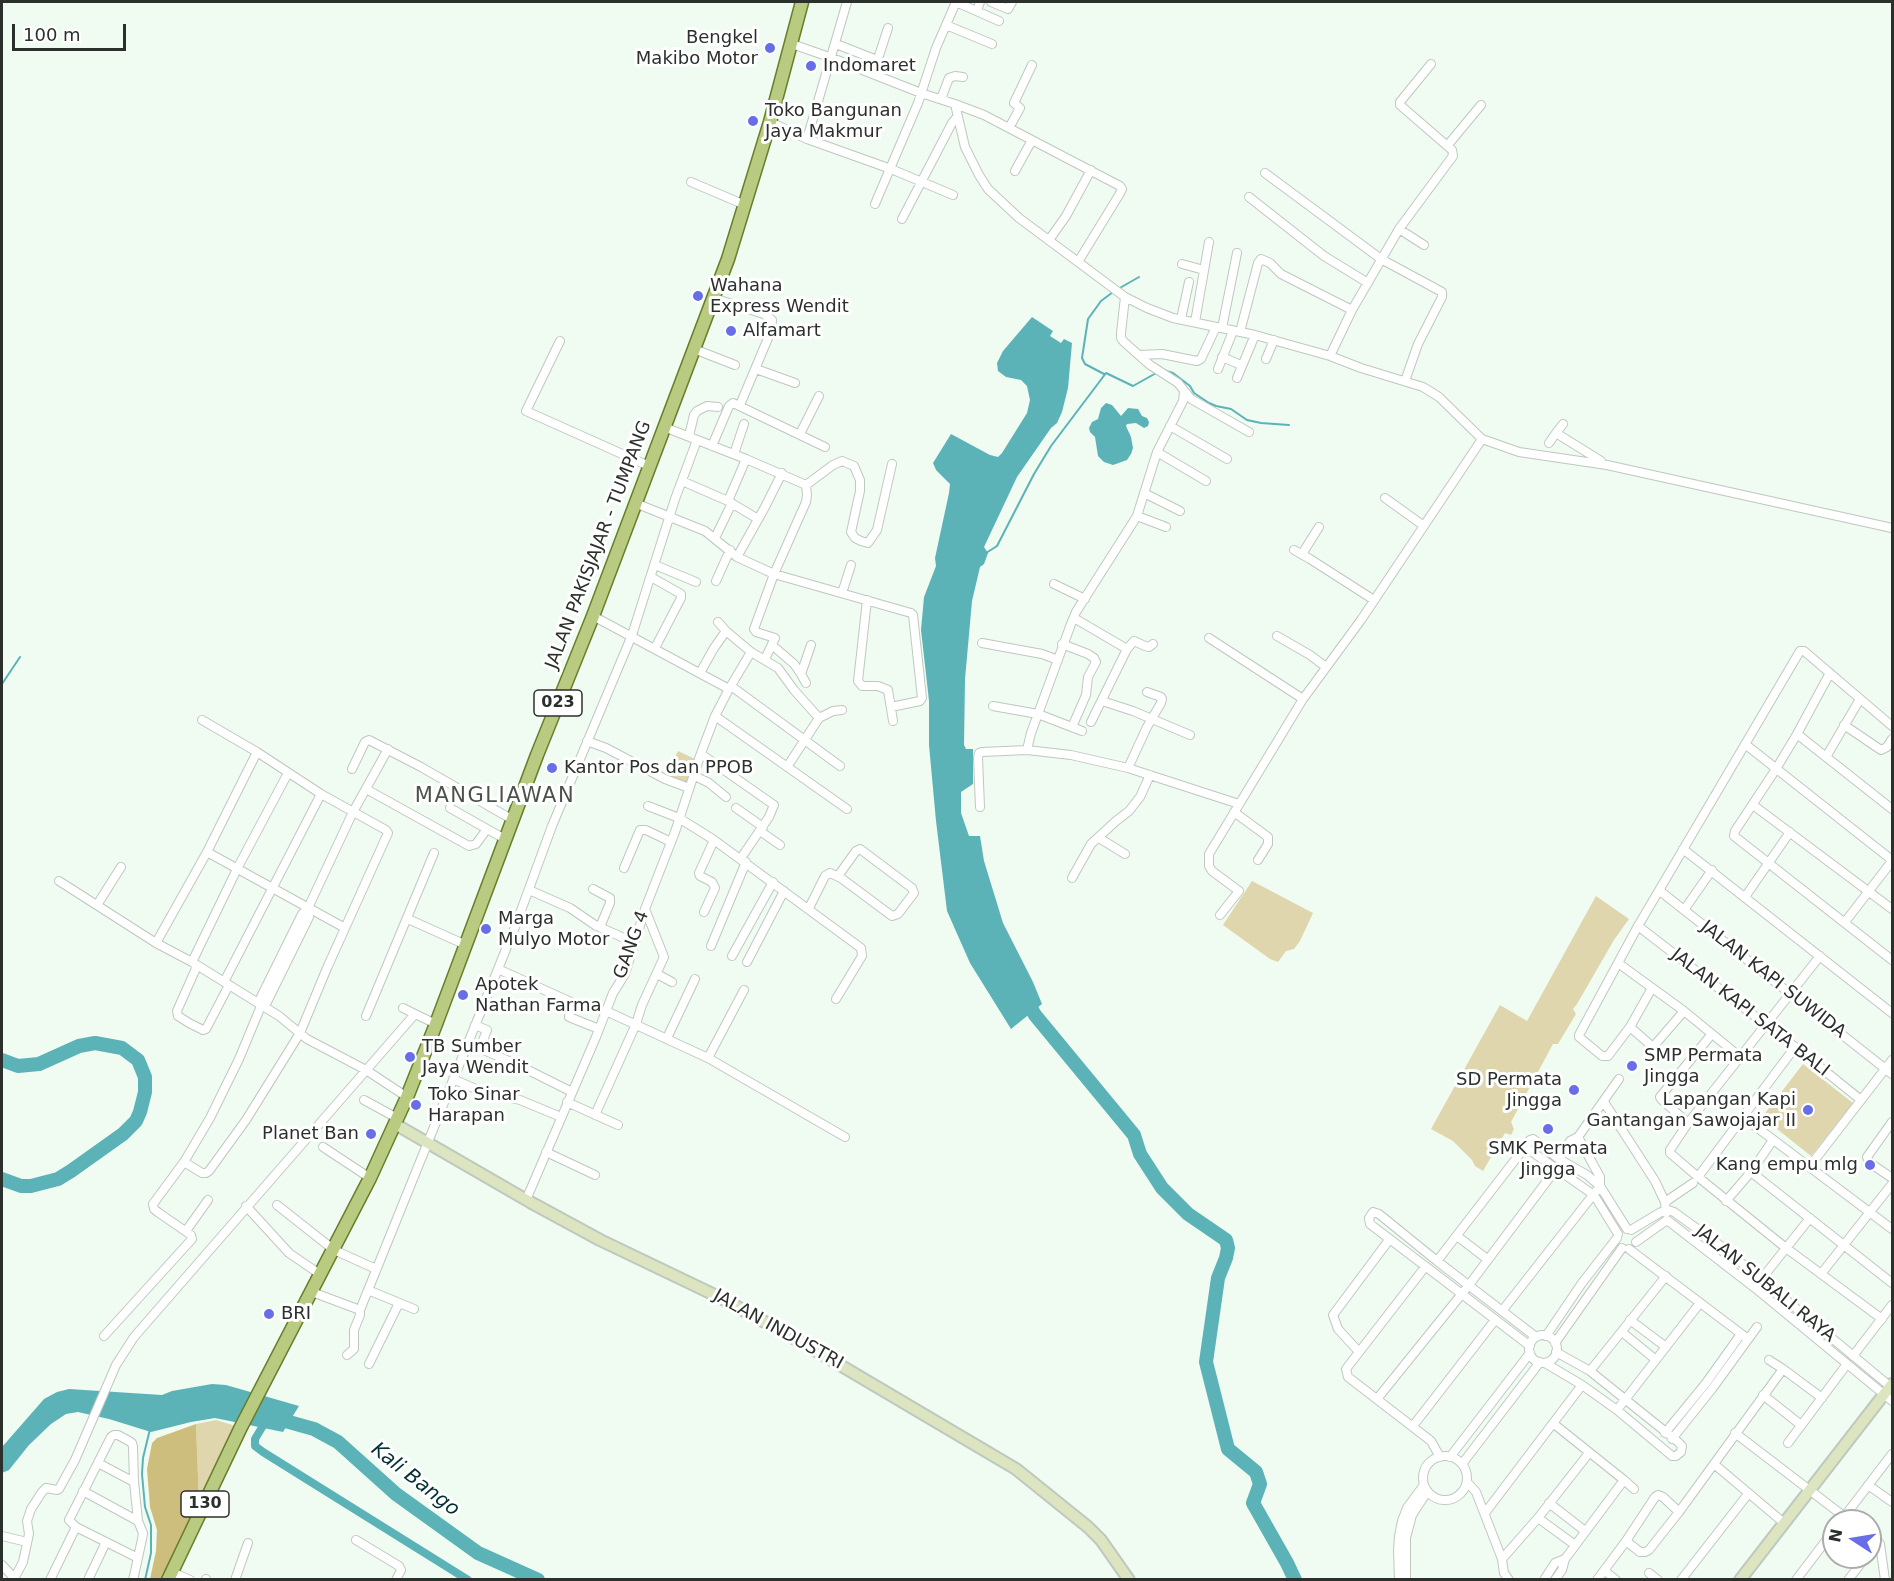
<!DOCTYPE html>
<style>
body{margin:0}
#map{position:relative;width:1894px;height:1581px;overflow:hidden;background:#f0fbf1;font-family:"DejaVu Sans",sans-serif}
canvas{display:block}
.frame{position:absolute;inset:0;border:3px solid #2c302c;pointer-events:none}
.north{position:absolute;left:1822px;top:1509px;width:60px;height:60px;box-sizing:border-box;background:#fff;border:2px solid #abacab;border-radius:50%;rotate:282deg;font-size:16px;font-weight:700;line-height:24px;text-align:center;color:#2c302c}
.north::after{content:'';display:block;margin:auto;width:21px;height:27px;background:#676ee7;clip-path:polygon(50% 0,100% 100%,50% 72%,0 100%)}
.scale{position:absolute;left:12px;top:24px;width:114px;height:27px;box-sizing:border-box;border:3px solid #2c302c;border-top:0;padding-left:8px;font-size:18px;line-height:21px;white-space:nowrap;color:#2c302c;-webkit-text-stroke:4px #fff;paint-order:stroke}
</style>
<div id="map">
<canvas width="1894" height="1581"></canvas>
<div class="frame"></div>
<div class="north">N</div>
<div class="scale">100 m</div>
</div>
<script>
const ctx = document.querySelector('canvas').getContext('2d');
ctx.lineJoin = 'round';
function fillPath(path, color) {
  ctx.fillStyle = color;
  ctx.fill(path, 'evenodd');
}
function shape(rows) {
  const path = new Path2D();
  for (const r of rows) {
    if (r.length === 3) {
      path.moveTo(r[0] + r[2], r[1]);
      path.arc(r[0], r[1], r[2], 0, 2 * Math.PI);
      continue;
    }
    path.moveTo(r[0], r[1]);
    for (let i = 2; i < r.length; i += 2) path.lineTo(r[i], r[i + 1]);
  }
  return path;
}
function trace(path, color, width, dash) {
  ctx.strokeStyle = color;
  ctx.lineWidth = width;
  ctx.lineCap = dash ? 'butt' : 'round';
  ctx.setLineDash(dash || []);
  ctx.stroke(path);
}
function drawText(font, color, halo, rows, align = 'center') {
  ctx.font = font + ' "DejaVu Sans",sans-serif';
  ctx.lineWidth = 6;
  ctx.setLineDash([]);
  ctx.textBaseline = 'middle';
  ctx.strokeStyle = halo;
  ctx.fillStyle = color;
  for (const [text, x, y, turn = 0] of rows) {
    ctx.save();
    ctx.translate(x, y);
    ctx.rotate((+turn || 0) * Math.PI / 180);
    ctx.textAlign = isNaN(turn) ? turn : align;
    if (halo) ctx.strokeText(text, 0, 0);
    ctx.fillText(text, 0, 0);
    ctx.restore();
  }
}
const green = shape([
 [678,751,697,760,688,784,666,777],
 [1252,881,1313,913,1300,941,1294,949,1286,951,1278,962,1270,959,1223,925],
 [1596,896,1629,919,1614,940,1577,1004,1573,1009,1576,1014,1558,1044,1553,1044,1511,1122,1514,1129,1511,1135,1505,1133,1483,1171,1475,1166,1472,1160,1453,1141,1431,1129,1500,1005,1527,1021],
 [1803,1064,1853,1103,1811,1156,1762,1117],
 [216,1420,236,1426,199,1503,196,1424]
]);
const forest = shape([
 [196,1424,199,1503,162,1579,150,1579,156,1551,157,1530,150,1507,147,1469,152,1443,157,1438]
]);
const water = shape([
 [1032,317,1053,331,1050,336,1061,343,1064,339,1072,343,1068,388,1062,412,1057,423,1051,428,1017,477,984,547,988,553,984,564,980,567,972,601,965,679,964,745,966,749,973,749,973,784,961,792,961,813,969,836,980,836,984,861,1003,923,1033,982,1042,1004,1011,1029,970,963,947,911,936,821,929,745,929,701,921,630,924,597,936,566,935,558,949,493,950,484,936,470,933,463,951,434,990,455,998,457,1002,453,1027,413,1030,400,1027,386,1021,380,1006,377,998,371,997,363,1003,351],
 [1106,403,1112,405,1121,416,1128,408,1138,409,1142,416,1147,418,1149,422,1148,426,1144,428,1136,423,1127,424,1126,426,1131,437,1133,448,1131,454,1127,460,1113,465,1104,462,1098,456,1095,437,1090,432,1089,428,1092,422,1098,419,1101,408],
 [212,1384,226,1385,299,1406,283,1432,215,1418,191,1422,151,1432,109,1419,78,1412,66,1414,51,1424,29,1445,9,1470,2,1473,2,1447,44,1399,57,1392,69,1389,162,1395,172,1391]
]);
const stream = shape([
 [1118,289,1139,277],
 [1163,370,1173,373,1190,386,1194,393,1209,403,1216,406,1231,409,1247,420,1261,423,1289,425],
 [1104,374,1085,364,1082,358,1088,319,1101,301,1113,292],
 [986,553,997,546,1034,474,1051,446,1106,373,1133,386,1158,372],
 [2,684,20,657],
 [145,1580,151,1553,151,1525,145,1507,142,1474,143,1458,150,1429]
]);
const canal = shape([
 [267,1419,255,1439,255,1446,263,1452,468,1580]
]);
const river = shape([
 [1024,996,1035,1015,1134,1135,1140,1154,1162,1188,1188,1214,1226,1240,1228,1248,1226,1258,1218,1278,1206,1362,1228,1449,1256,1472,1260,1484,1253,1503,1287,1563,1295,1580],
 [2,1060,18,1066,39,1064,79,1046,95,1043,122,1048,138,1060,145,1077,145,1092,140,1112,136,1121,123,1134,71,1171,58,1179,31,1186,21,1186,2,1179],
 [271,1417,314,1429,338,1442,396,1494,478,1553,538,1580]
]);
const street = shape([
 [956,2,999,21],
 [991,2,1008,9,1012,2],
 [977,11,980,2],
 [946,25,992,44],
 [792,44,832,58,921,93,955,104,965,147,979,175,988,189,1019,218,1125,297,1147,308,1173,318,1255,335,1330,356,1361,368,1423,387,1439,397,1482,439,1519,452,1607,465,1892,528],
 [836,44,877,60],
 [873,74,888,28],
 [941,99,949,78,955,76,963,77],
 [955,104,984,115,1120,186,1122,189,1119,195,1078,262],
 [770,122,807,139,891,169,953,195],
 [1009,128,1020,108,1014,103,1032,65],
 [807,139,847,2],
 [1447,146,1481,105],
 [1015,171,1032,140],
 [1265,173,1381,259,1442,292,1442,297,1418,344,1405,381],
 [691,182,745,205],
 [1249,197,1324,256,1368,283],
 [875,204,918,103,936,48,956,2],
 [902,219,952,123,957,117],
 [1399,229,1424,245],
 [1049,240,1066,216,1091,170],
 [1182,264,1204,270],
 [1125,297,1121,333,1121,338,1124,342,1150,365,1178,383,1191,399,1249,432],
 [713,298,764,314,772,320,771,331,740,405],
 [1181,319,1189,282],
 [1195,322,1209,242],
 [1222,328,1237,253],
 [1240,332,1258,263,1261,259,1270,263,1281,274,1352,310],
 [560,341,526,411,649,466],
 [694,349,735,365],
 [1139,355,1162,354,1197,361,1201,359,1216,327],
 [1330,356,1352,310,1399,229,1453,156,1452,150,1400,105,1400,102,1431,64],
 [1222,357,1241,365],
 [1266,359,1274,340],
 [756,369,795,383],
 [1218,369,1233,331],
 [1237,378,1255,335],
 [1563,424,1556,433,1601,461],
 [1170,426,1227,459],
 [664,427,746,459,806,485],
 [800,434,819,396],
 [689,436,694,415,697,411,707,406,718,407],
 [1549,443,1556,433],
 [712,446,729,406,733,403,825,447],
 [1157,452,1206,481],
 [734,454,744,424],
 [682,481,728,501,758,519],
 [806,485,833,465,842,461,854,466,860,480,860,491,851,532,855,538,861,541,868,543,877,530,892,464],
 [1144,493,1180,511],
 [1385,498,1424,526],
 [728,501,746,459],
 [635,503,705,531,737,557,774,574,911,613,913,615,922,698,920,701,891,707],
 [1137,516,1166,527],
 [715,538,732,503],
 [1294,550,1310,559,1374,600],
 [1302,554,1319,527],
 [737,557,765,507,782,473],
 [655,565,696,582],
 [651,577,681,594,681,598,655,648],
 [716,581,730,550],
 [1054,584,1085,599],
 [842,593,851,565],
 [867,600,858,681,862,686,878,686,888,690,893,721],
 [1074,618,1127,649,1091,722],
 [718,622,726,631,751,652],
 [1277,636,1310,655,1326,667],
 [1209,638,1303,699],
 [982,643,1042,654,1058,660],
 [1062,644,1088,654,1094,658,1096,662,1088,677,1086,695,1072,727],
 [772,645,794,664,801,674,811,645],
 [1127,649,1134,641,1145,646,1149,647,1153,644],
 [765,659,775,638,756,632,754,629,774,574,806,502,807,495,806,485],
 [700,673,714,648,726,631],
 [1830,673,1797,734,1776,769,1735,831,1734,836,1892,960],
 [801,674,806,683],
 [731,686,840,766],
 [729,689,751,652,778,668,794,690,819,718,833,711,842,710],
 [1102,701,1133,711,1190,735],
 [993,706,1038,714,1082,731],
 [715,716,847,809],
 [1844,725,1881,750,1887,747,1892,739],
 [1797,734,1892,809],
 [587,741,606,748,665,779,689,788],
 [1745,744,1892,860],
 [1027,750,1031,733,1071,624,1076,612,1137,516,1157,452,1183,401,1184,392],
 [701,754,774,805,769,817,741,858],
 [1826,757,1860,699],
 [787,767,819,718],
 [1128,768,1147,727,1161,703,1162,699,1161,697,1147,692],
 [352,769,365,742,369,740,421,767,513,820],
 [693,775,709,783,726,797],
 [366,789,469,846,476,844,487,829,505,839],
 [1753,805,1892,909],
 [648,806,679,818,714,840,861,948,862,956,836,999],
 [980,807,978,758,979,753,982,752,1027,750,1071,755,1128,768,1239,804],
 [450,808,487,829],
 [736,808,763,827],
 [1234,812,1268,837,1268,844,1258,860],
 [760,831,780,845],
 [1099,838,1125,854],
 [1683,849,1892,1013],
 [207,852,345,928],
 [624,868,640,830,646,830,671,842],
 [1072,878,1091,844,1116,821,1129,811,1140,797,1150,775],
 [59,881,156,943,192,962,279,1016,307,1039,366,1070,407,1097],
 [593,889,610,898,610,903,600,927],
 [529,890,570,908,595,925,635,943],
 [1660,891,1892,1074],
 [1745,897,1790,832],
 [97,905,121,867],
 [809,908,825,876,830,873,841,878,892,916,898,914,914,893,912,888,860,849,856,851,838,876],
 [1684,910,1712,870],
 [704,912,715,888,712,882,700,876,699,873,714,840],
 [1220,915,1239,891,1212,871,1209,866,1209,854,1303,699,1361,620,1482,439],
 [408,919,466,945],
 [1845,922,1892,861],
 [1638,926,1795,1047,1861,1100],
 [156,943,207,852,257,752],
 [711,946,746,862],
 [732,956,773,882],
 [192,962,238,867,288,773],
 [747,962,784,891],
 [1618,963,1684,1011,1739,1056],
 [197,966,177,1011,178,1016,189,1023,203,1030,206,1029,229,985],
 [498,969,571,1002,569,1017,599,1029],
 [657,974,672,982],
 [224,982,321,794],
 [1652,988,1630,1027,1608,1056,1602,1056,1579,1037,1579,1035,1638,926,1800,651,1804,651,1892,726],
 [261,1006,267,1002,309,917,308,908],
 [403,1008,415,1014],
 [606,1011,708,1058,845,1137],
 [366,1016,434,853],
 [475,1025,487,1030,480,1048],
 [1630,1027,1662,1055],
 [667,1038,695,979],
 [468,1043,520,1066,572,1092],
 [1653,1047,1684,1011],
 [1795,1047,1698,1177,1670,1153,1670,1150,1688,1123,1820,956],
 [708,1058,744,990],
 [453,1079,478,1090,520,1100,561,1117],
 [364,1100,397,1118],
 [567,1102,618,1125],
 [1604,1102,1655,1181,1665,1202,1666,1213],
 [595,1115,636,1024,642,1005,664,957,645,909],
 [1743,1117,1892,1229],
 [1892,1122,1867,1157,1870,1163,1892,1178],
 [1688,1123,1661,1099,1660,1097,1711,1035],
 [323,1147,370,1178],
 [546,1152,595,1175],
 [1559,1159,1570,1141,1578,1137,1619,1079],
 [184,1162,202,1173,206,1173,209,1171,246,1120,300,1033,327,968,388,833,386,830,321,794,257,752,202,720],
 [1810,1166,1892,1060],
 [1751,1172,1892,1283],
 [1698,1177,1786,1248,1882,1319],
 [526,1200,596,1037,613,993,625,974,645,909,675,832,700,756,715,716,729,689,593,616],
 [1726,1201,1751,1172,1773,1140],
 [1665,1202,1693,1183],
 [277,1205,334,1250,376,1269],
 [246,1206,289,1253,321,1275],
 [1631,1230,1661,1212,1668,1210,1674,1212,1721,1246,1892,1388],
 [186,1231,208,1200],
 [1618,1234,1594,1195,1525,1147,1530,1140,1533,1139,1559,1159,1587,1175,1600,1186,1627,1229],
 [1457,1236,1487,1259],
 [1636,1242,1667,1220,1755,1288,1892,1401],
 [1629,1249,1748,1339],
 [1437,1261,1525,1147],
 [1425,1267,1346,1369,1348,1377,1431,1441,1440,1457],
 [1821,1274,1892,1184],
 [1759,1282,1810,1218],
 [368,1290,414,1309],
 [312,1292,360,1310,360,1315,354,1330,354,1349,347,1355],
 [360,1310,515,927,552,826,632,635,675,499,697,440],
 [1502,1311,1600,1186,1600,1177,1578,1137],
 [1630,1320,1666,1347],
 [1622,1332,1656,1360],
 [1543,1349,14],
 [104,1336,192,1239,191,1235,159,1213,154,1209,153,1204,184,1162,210,1118,239,1059,261,1006,260,999,302,914,308,908,353,812,388,749],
 [1546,1336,1582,1283,1617,1238],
 [1555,1343,1622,1248],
 [1530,1346,1370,1224,1369,1218,1373,1212,1379,1214,1437,1261,1536,1337],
 [1359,1352,1338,1329,1333,1315,1389,1240],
 [1853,1356,1892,1305],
 [1545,1363,1582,1385,1617,1410,1672,1456,1676,1456,1681,1452,1682,1446,1677,1441,1590,1371,1556,1352],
 [369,1364,399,1303],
 [1783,1369,1822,1398],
 [1590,1371,1666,1276],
 [1763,1395,1801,1425],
 [1377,1399,1469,1285,1556,1169],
 [1617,1410,1700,1303],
 [1554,1424,1624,1480,1565,1559],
 [1413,1426,1495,1320],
 [1665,1433,1706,1383,1741,1334],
 [1735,1433,1850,1521],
 [1672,1439,1712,1389,1757,1327],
 [1788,1443,1847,1364],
 [1445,1478,22],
 [1450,1457,1530,1353],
 [98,1463,134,1482],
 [1462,1464,1540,1362],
 [1714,1464,1784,1523],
 [1624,1480,1634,1489],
 [1467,1482,1476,1492,1502,1559,1504,1573,1509,1580],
 [1868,1485,1892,1502],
 [83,1491,138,1521],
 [1549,1503,1585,1531],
 [1485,1513,1582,1385],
 [1538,1518,1575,1545],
 [1841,1521,1892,1454],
 [1870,1535,1880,1544,1885,1580],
 [2,1536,27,1542],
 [356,1540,399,1566,401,1570,396,1580],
 [1626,1541,1640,1552,1645,1552,1649,1550,1679,1512,1783,1369,1769,1360],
 [1870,1552,1878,1541],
 [1502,1559,1538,1518,1589,1453],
 [2,1565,16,1580],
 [1605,1571,1616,1580],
 [172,1572,190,1580],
 [1649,1573,1658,1580],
 [15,1577,23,1562,29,1534,27,1521,31,1509,42,1492,46,1488,57,1490,59,1489,75,1460,116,1365,134,1337,415,1014,436,1024],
 [50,1580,76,1527],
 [88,1580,106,1542],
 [133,1580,134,1576,142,1539,143,1533,138,1521,134,1482,133,1447,132,1443,129,1441,118,1435,114,1435,111,1437,69,1520,76,1527,138,1558],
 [206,1580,206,1579],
 [235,1580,248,1543],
 [1399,1580,1398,1550,1399,1536,1402,1521,1407,1508,1424,1485],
 [1406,1580,1406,1538,1412,1515,1427,1492],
 [1544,1580,1555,1563,1565,1559,1562,1570,1555,1580],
 [1597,1580,1626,1541,1655,1497,1658,1495,1663,1497,1679,1512],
 [1681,1580,1748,1494],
 [1796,1580,1834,1530],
 [1848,1580,1866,1557]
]);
const secondary = shape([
 [395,1124,530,1202,600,1240,721,1298,801,1342,1016,1469,1088,1527,1101,1540,1129,1580],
 [1740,1580,1892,1384]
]);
const primary = shape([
 [168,1580,241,1427,370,1178,407,1097,436,1024,537,755,593,616,728,259,770,122,802,2]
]);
const markers = [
 [770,48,6,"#676ee7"],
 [811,66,6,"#676ee7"],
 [753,121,6,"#676ee7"],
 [698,296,6,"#676ee7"],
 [731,331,6,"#676ee7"],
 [552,768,6,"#676ee7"],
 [486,929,6,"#676ee7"],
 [463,995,6,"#676ee7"],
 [410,1057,6,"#676ee7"],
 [1632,1066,6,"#676ee7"],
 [1574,1090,6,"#676ee7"],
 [416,1105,6,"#676ee7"],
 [1808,1110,6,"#676ee7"],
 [1548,1129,6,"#676ee7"],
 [371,1134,6,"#676ee7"],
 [1870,1165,6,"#676ee7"],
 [269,1314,6,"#676ee7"]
];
const shields = [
 [558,703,48],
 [205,1504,48]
];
const shieldNames = [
 ["023",558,703],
 ["130",205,1504]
];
const poiNames = [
 ["Bengkel",758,38,"right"],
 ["Makibo Motor",758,59,"right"],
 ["Indomaret",823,66],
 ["Toko Bangunan",765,111],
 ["Jaya Makmur",765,132],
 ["Wahana",710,286],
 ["Express Wendit",710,307],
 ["Alfamart",743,331],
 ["Kantor Pos dan PPOB",564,768],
 ["Marga",498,919],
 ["Mulyo Motor",498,940],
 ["Apotek",475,985],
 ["Nathan Farma",475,1006],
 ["TB Sumber",422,1047],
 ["Jaya Wendit",422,1068],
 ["SMP Permata",1644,1056],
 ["Jingga",1644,1077],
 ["SD Permata",1562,1080,"right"],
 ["Jingga",1562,1101,"right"],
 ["Toko Sinar",428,1095],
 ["Harapan",428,1116],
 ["Lapangan Kapi",1796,1100,"right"],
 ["Gantangan Sawojajar II",1796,1121,"right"],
 ["Planet Ban",359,1134,"right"],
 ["SMK Permata",1548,1149,"center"],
 ["Jingga",1548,1170,"center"],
 ["Kang empu mlg",1858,1165,"right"],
 ["BRI",281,1314]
];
const streetNames = [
 ["JALAN PAKISJAJAR - TUMPANG",599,545,-69],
 ["GANG 4",632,945,-70],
 ["JALAN KAPI SUWIDA",1773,980,38],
 ["JALAN KAPI SATA BALI",1750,1013,38],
 ["JALAN SUBALI RAYA",1765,1284,39],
 ["JALAN INDUSTRI",778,1330,29]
];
const waterNames = [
 ["Kali Bango",415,1480,38]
];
const quarterNames = [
 ["MANGLIAWAN",495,797]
];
fillPath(green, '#dfd6ad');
fillPath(forest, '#cdbe7e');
fillPath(water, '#5bb3b8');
trace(stream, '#5bb3b8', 2);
trace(canal, '#5bb3b8', 8);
trace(river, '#5bb3b8', 14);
trace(street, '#bec8bf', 10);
trace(secondary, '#bec8bf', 14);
trace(primary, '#697e2c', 15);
trace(street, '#fff', 8);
trace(secondary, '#dce5c0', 10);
trace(primary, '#b9cb80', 12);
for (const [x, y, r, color] of markers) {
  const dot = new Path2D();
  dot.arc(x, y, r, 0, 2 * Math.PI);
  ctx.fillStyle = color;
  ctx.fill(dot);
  trace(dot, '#fff', 2);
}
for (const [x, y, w] of shields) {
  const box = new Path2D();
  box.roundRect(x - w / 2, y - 13, w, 26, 4.5);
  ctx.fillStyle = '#fff';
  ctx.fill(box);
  trace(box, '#2c302c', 1.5);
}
drawText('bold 16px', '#2c302c', null, shieldNames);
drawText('18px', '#2c302c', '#fff', poiNames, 'left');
drawText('18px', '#2c302c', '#fff', streetNames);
drawText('italic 20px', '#033033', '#fff', waterNames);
ctx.letterSpacing = '1.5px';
drawText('21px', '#4a524a', '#fff', quarterNames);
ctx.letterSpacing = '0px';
</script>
